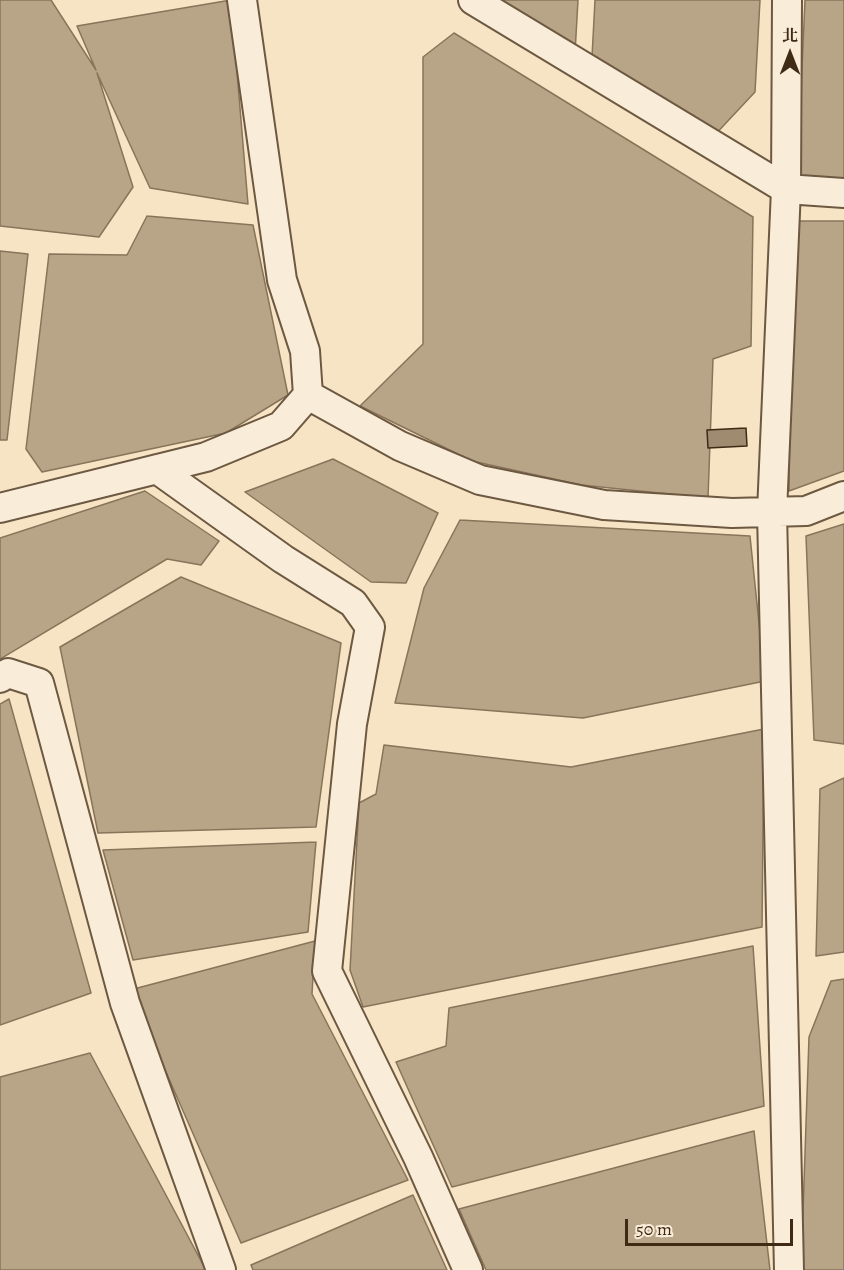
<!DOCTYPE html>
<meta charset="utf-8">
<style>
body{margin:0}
#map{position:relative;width:844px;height:1270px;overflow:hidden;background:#f6e4c4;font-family:Alegreya,"Noto Serif TC",serif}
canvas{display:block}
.north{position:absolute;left:760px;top:24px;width:60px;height:60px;-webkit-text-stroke:4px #f9edd9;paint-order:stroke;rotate:0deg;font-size:16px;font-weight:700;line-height:24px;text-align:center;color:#3f2a15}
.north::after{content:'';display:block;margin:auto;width:21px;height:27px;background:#3f2a15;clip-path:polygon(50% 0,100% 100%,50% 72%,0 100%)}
.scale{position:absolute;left:625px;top:1219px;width:168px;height:27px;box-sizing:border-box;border:3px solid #3f2a15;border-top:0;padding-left:8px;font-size:18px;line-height:21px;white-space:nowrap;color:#3f2a15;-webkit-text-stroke:4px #f9edd9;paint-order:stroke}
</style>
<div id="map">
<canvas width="844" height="1270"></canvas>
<div class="north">北</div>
<div class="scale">50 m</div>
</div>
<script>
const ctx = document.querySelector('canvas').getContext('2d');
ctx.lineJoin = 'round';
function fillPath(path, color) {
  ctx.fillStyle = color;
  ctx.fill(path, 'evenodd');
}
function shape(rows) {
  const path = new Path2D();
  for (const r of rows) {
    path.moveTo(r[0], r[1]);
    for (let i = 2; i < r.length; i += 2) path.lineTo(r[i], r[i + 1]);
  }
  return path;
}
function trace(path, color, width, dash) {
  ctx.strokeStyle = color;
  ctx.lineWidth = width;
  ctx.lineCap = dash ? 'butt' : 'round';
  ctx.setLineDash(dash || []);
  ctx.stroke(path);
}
const water = shape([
 [0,0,51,0,96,70,77,26,231,0,248,204,150,188,97,73,133,187,99,237,0,226,0,0],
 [490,0,578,0,575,53,490,0],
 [595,0,760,0,755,92,711,139,592,57,595,0],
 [805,0,844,0,844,184,797,182,805,0],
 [454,33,753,217,751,346,713,359,708,498,581,485,472,461,360,406,423,344,423,57,454,33],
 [147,216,253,225,288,395,226,433,42,472,26,449,49,254,127,255,147,216],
 [792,221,844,221,844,471,789,491,792,221],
 [0,251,28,254,7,440,0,440,0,251],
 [333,459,438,513,406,583,371,582,245,492,333,459],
 [145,491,219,541,201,565,167,559,0,659,0,538,145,491],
 [460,520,750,536,765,681,583,718,395,703,424,588,460,520],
 [844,524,844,744,814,740,806,536,844,524],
 [181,577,341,643,316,827,98,833,60,647,181,577],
 [9,699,91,993,0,1025,0,704,9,699],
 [764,729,762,927,363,1007,350,970,359,803,376,794,384,745,571,767,764,729],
 [844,778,844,952,816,956,820,789,844,778],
 [316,842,308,932,133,960,103,850,316,842],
 [315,941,312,994,408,1180,241,1243,130,990,315,941],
 [753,946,764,1106,452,1187,396,1062,446,1046,449,1008,753,946],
 [844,979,844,1270,801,1270,809,1037,831,981,844,979],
 [90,1053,206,1270,0,1270,0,1077,90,1053],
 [754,1131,770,1270,486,1270,459,1209,754,1131],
 [413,1195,447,1270,253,1270,251,1265,413,1195]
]);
const building = shape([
 [746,428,747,446,708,448,707,430,746,428]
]);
const minor = shape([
 [242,0,282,280,305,351,308,395],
 [473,0,786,189,844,193],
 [787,0,786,189,772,512,789,1270],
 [157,469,283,559,353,603,370,627,352,724,327,971,418,1157,468,1270],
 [0,508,206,457,281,426,308,395,400,446,480,480,604,505,732,513,806,511,844,496],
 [0,678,8,673,39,683,125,1003,221,1270]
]);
fillPath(water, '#b8a588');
trace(water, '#88745a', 1.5);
fillPath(building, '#9e8b70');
trace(building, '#3f2a15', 1.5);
trace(minor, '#6d5841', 32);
trace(minor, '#f9edd9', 28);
</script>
